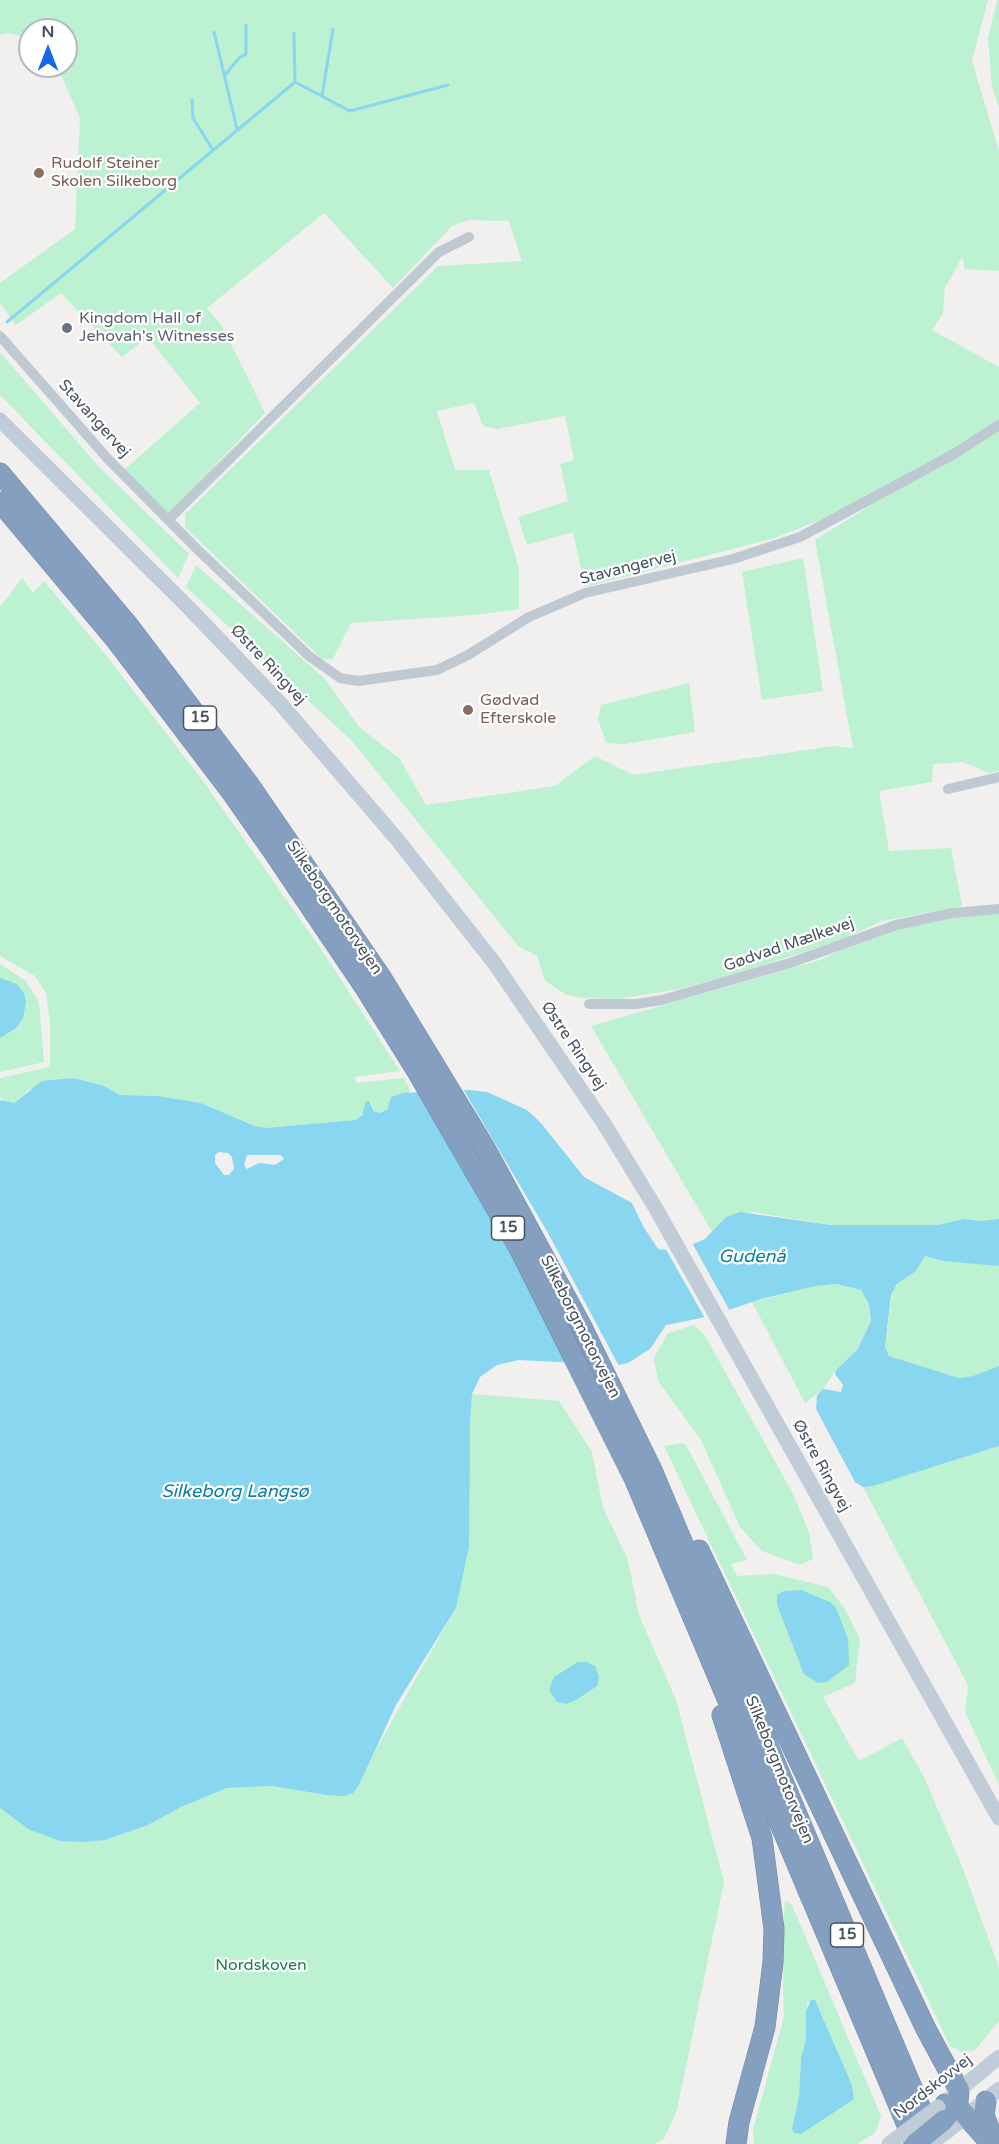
<!DOCTYPE html>
<meta charset="utf-8">
<style>
body{margin:0}
#map{position:relative;width:999px;height:2144px;overflow:hidden;background:#f2efef;font-family:"Varela Round",sans-serif}
canvas{display:block}
.north{position:absolute;left:18px;top:18px;width:60px;height:60px;box-sizing:border-box;background:#fff;border:2px solid #b5babe;border-radius:50%;rotate:0deg;font-size:16px;font-weight:700;line-height:24px;text-align:center;color:#46525d}
.north::after{content:'';display:block;margin:auto;width:21px;height:27px;background:#1368e8;clip-path:polygon(50% 0,100% 100%,50% 72%,0 100%)}
</style>
<div id="map">
<canvas width="999" height="2144"></canvas>
<div class="north">N</div>
</div>
<script>
const ctx = document.querySelector('canvas').getContext('2d');
ctx.lineJoin = 'round';
function fillPath(path, color) {
  ctx.fillStyle = color;
  ctx.fill(path, 'evenodd');
}
function shape(rows) {
  const path = new Path2D();
  for (const r of rows) {
    path.moveTo(r[0], r[1]);
    for (let i = 2; i < r.length; i += 2) path.lineTo(r[i], r[i + 1]);
  }
  return path;
}
function trace(path, color, width, dash) {
  ctx.strokeStyle = color;
  ctx.lineWidth = width;
  ctx.lineCap = dash ? 'butt' : 'round';
  ctx.setLineDash(dash || []);
  ctx.stroke(path);
}
function drawText(font, color, halo, rows, align = 'center') {
  ctx.font = font + ' "Varela Round",sans-serif';
  ctx.lineWidth = 4.5;
  ctx.setLineDash([]);
  ctx.textBaseline = 'middle';
  ctx.strokeStyle = halo;
  ctx.fillStyle = color;
  for (const [text, x, y, turn = 0] of rows) {
    ctx.save();
    ctx.translate(x, y);
    ctx.rotate((+turn || 0) * Math.PI / 180);
    ctx.textAlign = isNaN(turn) ? turn : align;
    if (halo) ctx.strokeText(text, 0, 0);
    ctx.fillText(text, 0, 0);
    ctx.restore();
  }
}
const green = shape([
 [0,0,988,0,972,61,999,151,999,271,965,269,962,257,945,288,943,313,932,330,999,367,999,771,989,773,963,762,933,764,932,782,879,791,889,851,951,848,962,906,882,921,843,939,740,973,679,989,619,999,583,998,567,995,545,981,537,956,519,947,352,741,186,587,196,565,325,679,359,727,400,759,426,805,555,786,595,756,633,775,834,746,853,748,815,540,868,507,818,521,775,538,585,587,573,532,527,545,518,517,568,501,560,464,574,460,565,416,497,429,483,426,474,403,437,411,455,470,489,470,519,568,519,609,474,615,351,623,333,659,322,659,185,527,185,514,438,266,522,261,509,221,468,220,452,226,393,288,324,213,207,308,222,326,265,413,169,514,124,470,200,403,148,337,122,357,61,293,16,325,0,303,0,283,75,229,80,118,57,66,66,66,66,30,30,30,30,38,7,33,0,35],
 [997,0,999,0,999,108,992,87,988,38],
 [0,352,99,467,189,554,178,578,0,395],
 [803,558,823,691,762,700,742,572],
 [22,578,33,593,44,581,109,659,203,781,321,949,400,1071,355,1077,356,1083,404,1078,411,1092,391,1097,387,1110,379,1113,374,1110,371,1103,356,1120,265,1128,252,1125,201,1103,157,1096,120,1095,104,1086,74,1078,28,1090,14,1103,8,1104,0,1097,0,1078,50,1067,50,1022,46,993,35,976,0,956,0,607],
 [689,683,695,732,625,744,606,743,598,719,601,705],
 [999,914,999,1219,980,1221,964,1219,937,1225,831,1225,753,1212,726,1217,712,1232,591,1026,820,960,858,942,904,927,967,915],
 [0,964,26,981,39,1002,44,1062,0,1072],
 [927,1256,937,1259,999,1266,999,1366,973,1376,959,1378,889,1356,885,1347,892,1294,897,1284,916,1271,921,1259],
 [837,1284,861,1290,869,1304,871,1321,857,1350,836,1370,823,1389,805,1403,752,1302,816,1286],
 [693,1325,704,1334,792,1492,809,1532,813,1559,800,1565,762,1551,740,1527,701,1440,658,1381,654,1358,667,1334],
 [472,1394,559,1401,592,1452,603,1508,628,1560,639,1615,676,1700,724,1882,677,2110,664,2139,654,2144,0,2144,0,1808,28,1829,105,1840,148,1825,181,1807,227,1788,272,1786,326,1795,359,1785,375,1751,456,1608],
 [685,1443,747,1560,731,1564,737,1576,774,1574,828,1587,845,1609,860,1639,855,1683,823,1697,859,1761,902,1738,924,1777,964,1871,999,1968,999,2021,975,2050,962,2052,950,2046,664,1446],
 [999,1446,999,1785,965,1712,968,1685,863,1487,873,1486],
 [785,1901,792,1905,881,2116,875,2133,857,2144,754,2144,753,2130,784,2017,782,1939],
 [815,2001,852,2085,854,2099,792,2129,799,2096,801,2057,806,2040,807,2003]
]);
const water = shape([
 [0,978,17,984,24,993,26,1002,23,1018,16,1028,0,1038],
 [74,1078,104,1086,120,1095,157,1096,201,1103,252,1125,265,1128,356,1120,362,1115,366,1101,369,1101,374,1111,379,1113,387,1110,391,1097,403,1093,469,1090,487,1092,527,1110,541,1123,584,1177,632,1203,643,1226,658,1249,676,1251,705,1239,726,1217,740,1212,831,1225,937,1225,964,1219,980,1221,999,1219,999,1266,944,1261,925,1256,916,1271,897,1284,891,1295,885,1347,889,1356,959,1378,973,1376,999,1366,999,1446,873,1486,863,1487,855,1482,816,1409,817,1395,823,1389,841,1392,843,1385,835,1374,836,1370,857,1350,871,1321,869,1304,861,1290,837,1284,816,1286,761,1299,711,1316,666,1325,650,1349,628,1363,618,1365,519,1360,497,1365,480,1377,472,1394,470,1423,469,1546,456,1608,396,1705,359,1785,353,1793,344,1796,326,1795,272,1786,227,1788,181,1807,148,1825,105,1840,83,1842,60,1841,28,1829,0,1808,0,1100,14,1103,42,1081],
 [219,1152,228,1153,232,1157,234,1169,229,1175,224,1175,215,1163,215,1155],
 [247,1155,281,1155,284,1159,275,1165,259,1163,247,1169,244,1165],
 [801,1590,830,1602,836,1608,848,1639,849,1665,827,1682,818,1683,804,1674,777,1605,777,1595,784,1591],
 [578,1662,587,1662,595,1666,599,1677,597,1686,576,1700,566,1704,557,1702,549,1690,554,1677],
 [811,2000,815,2000,852,2085,854,2099,801,2134,794,2133,792,2129,799,2096,801,2057,806,2040,806,2011]
]);
const pier = shape([
 [462,1087,548,1233,620,1368,592,1367,441,1088],
 [691,1241,731,1313,706,1320,664,1246,675,1248]
]);
const stream = shape([
 [214,32,237,129],
 [294,33,295,82],
 [225,75,239,58,246,54,246,25],
 [322,96,333,29],
 [192,100,193,118,213,150],
 [7,322,295,82,350,111,448,85]
]);
const street = shape([
 [0,336,108,459,197,549,309,656,340,678,358,681,437,670,468,655,529,617,585,593,733,559,800,537,954,454,999,425],
 [168,520,439,252,469,237],
 [948,789,999,777],
 [589,1004,636,1004,662,1000,790,963,896,925,952,913,999,909]
]);
const secondary = shape([
 [0,420,192,611,280,703,396,838,495,964,603,1122,655,1207,999,1818],
 [952,2096,999,2057],
 [949,2130,999,2089]
]);
const highway = shape([
 [0,473,129,626,248,783,381,977,485,1148,582,1327,652,1470,932,2135],
 [0,502,115,639,232,793,274,853,365,988,418,1073,519,1248,634,1478,915,2144],
 [699,1550,926,2029,959,2090,958,2101,944,2120],
 [722,1715,762,1838,774,1929,773,1962,765,2027,739,2122,736,2144],
 [986,2101,984,2115,993,2138],
 [945,2104,960,2109,991,2144]
]);
const secondaryBridge = shape([
 [889,2144,938,2107],
 [930,2144,949,2130]
]);
const highwayBridge = shape([
 [915,2144,944,2120]
]);
const markers = [
 [39,173,6,"#8d6e63"],
 [67,328,6,"#6b7280"],
 [468,710,6,"#8d6e63"]
];
const shields = [
 [200,718,33],
 [508,1228,33],
 [847,1935,33]
];
const shieldNames = [
 ["15",200,718],
 ["15",508,1228],
 ["15",847,1935]
];
const educationNames = [
 ["Rudolf Steiner",51,164],
 ["Skolen Silkeborg",51,182],
 ["Gødvad",480,701],
 ["Efterskole",480,719]
];
const worshipNames = [
 ["Kingdom Hall of",79,319],
 ["Jehovah's Witnesses",79,337]
];
const streetNames = [
 ["Stavangervej",94,419,48],
 ["Stavangervej",628,568,-14],
 ["Østre Ringvej",268,665,47],
 ["Silkeborgmotorvejen",334,908,56],
 ["Gødvad Mælkevej",789,945,-19],
 ["Østre Ringvej",573,1046,56],
 ["Silkeborgmotorvejen",580,1327,63],
 ["Østre Ringvej",821,1466,61],
 ["Silkeborgmotorvejen",779,1770,68],
 ["Nordskovvej",933,2087,-38]
];
const parkNames = [
 ["Nordskoven",261,1966]
];
const waterNames = [
 ["Gudenå",752,1257],
 ["Silkeborg Langsø",235,1492]
];
fillPath(green, '#bcf1d2');
fillPath(water, '#88d6ef');
fillPath(pier, '#f2efef');
trace(stream, '#88d6ef', 3);
trace(highway, '#708aab', 21);
trace(street, '#bfc9d2', 10);
trace(secondary, '#c1ccd9', 15);
trace(highway, '#859fc0', 20);
trace(highwayBridge, '#708aab', 21, []);
trace(secondaryBridge, '#c1ccd9', 15);
trace(highwayBridge, '#859fc0', 20);
for (const [x, y, r, color] of markers) {
  const dot = new Path2D();
  dot.arc(x, y, r, 0, 2 * Math.PI);
  ctx.fillStyle = color;
  ctx.fill(dot);
  trace(dot, '#fff', 2);
}
for (const [x, y, w] of shields) {
  const box = new Path2D();
  box.roundRect(x - w / 2, y - 12, w, 24, 4.5);
  ctx.fillStyle = '#fff';
  ctx.fill(box);
  trace(box, '#46525d', 1.5);
}
drawText('bold 15px', '#46525d', null, shieldNames);
drawText('16px', '#785e54', '#fff', educationNames, 'left');
drawText('16px', '#5b616d', '#fff', worshipNames, 'left');
drawText('16px', '#46525d', '#fff', streetNames);
drawText('16px', '#14824f', '#fff', parkNames);
drawText('italic 18px', '#0880a8', '#fff', waterNames);
</script>
